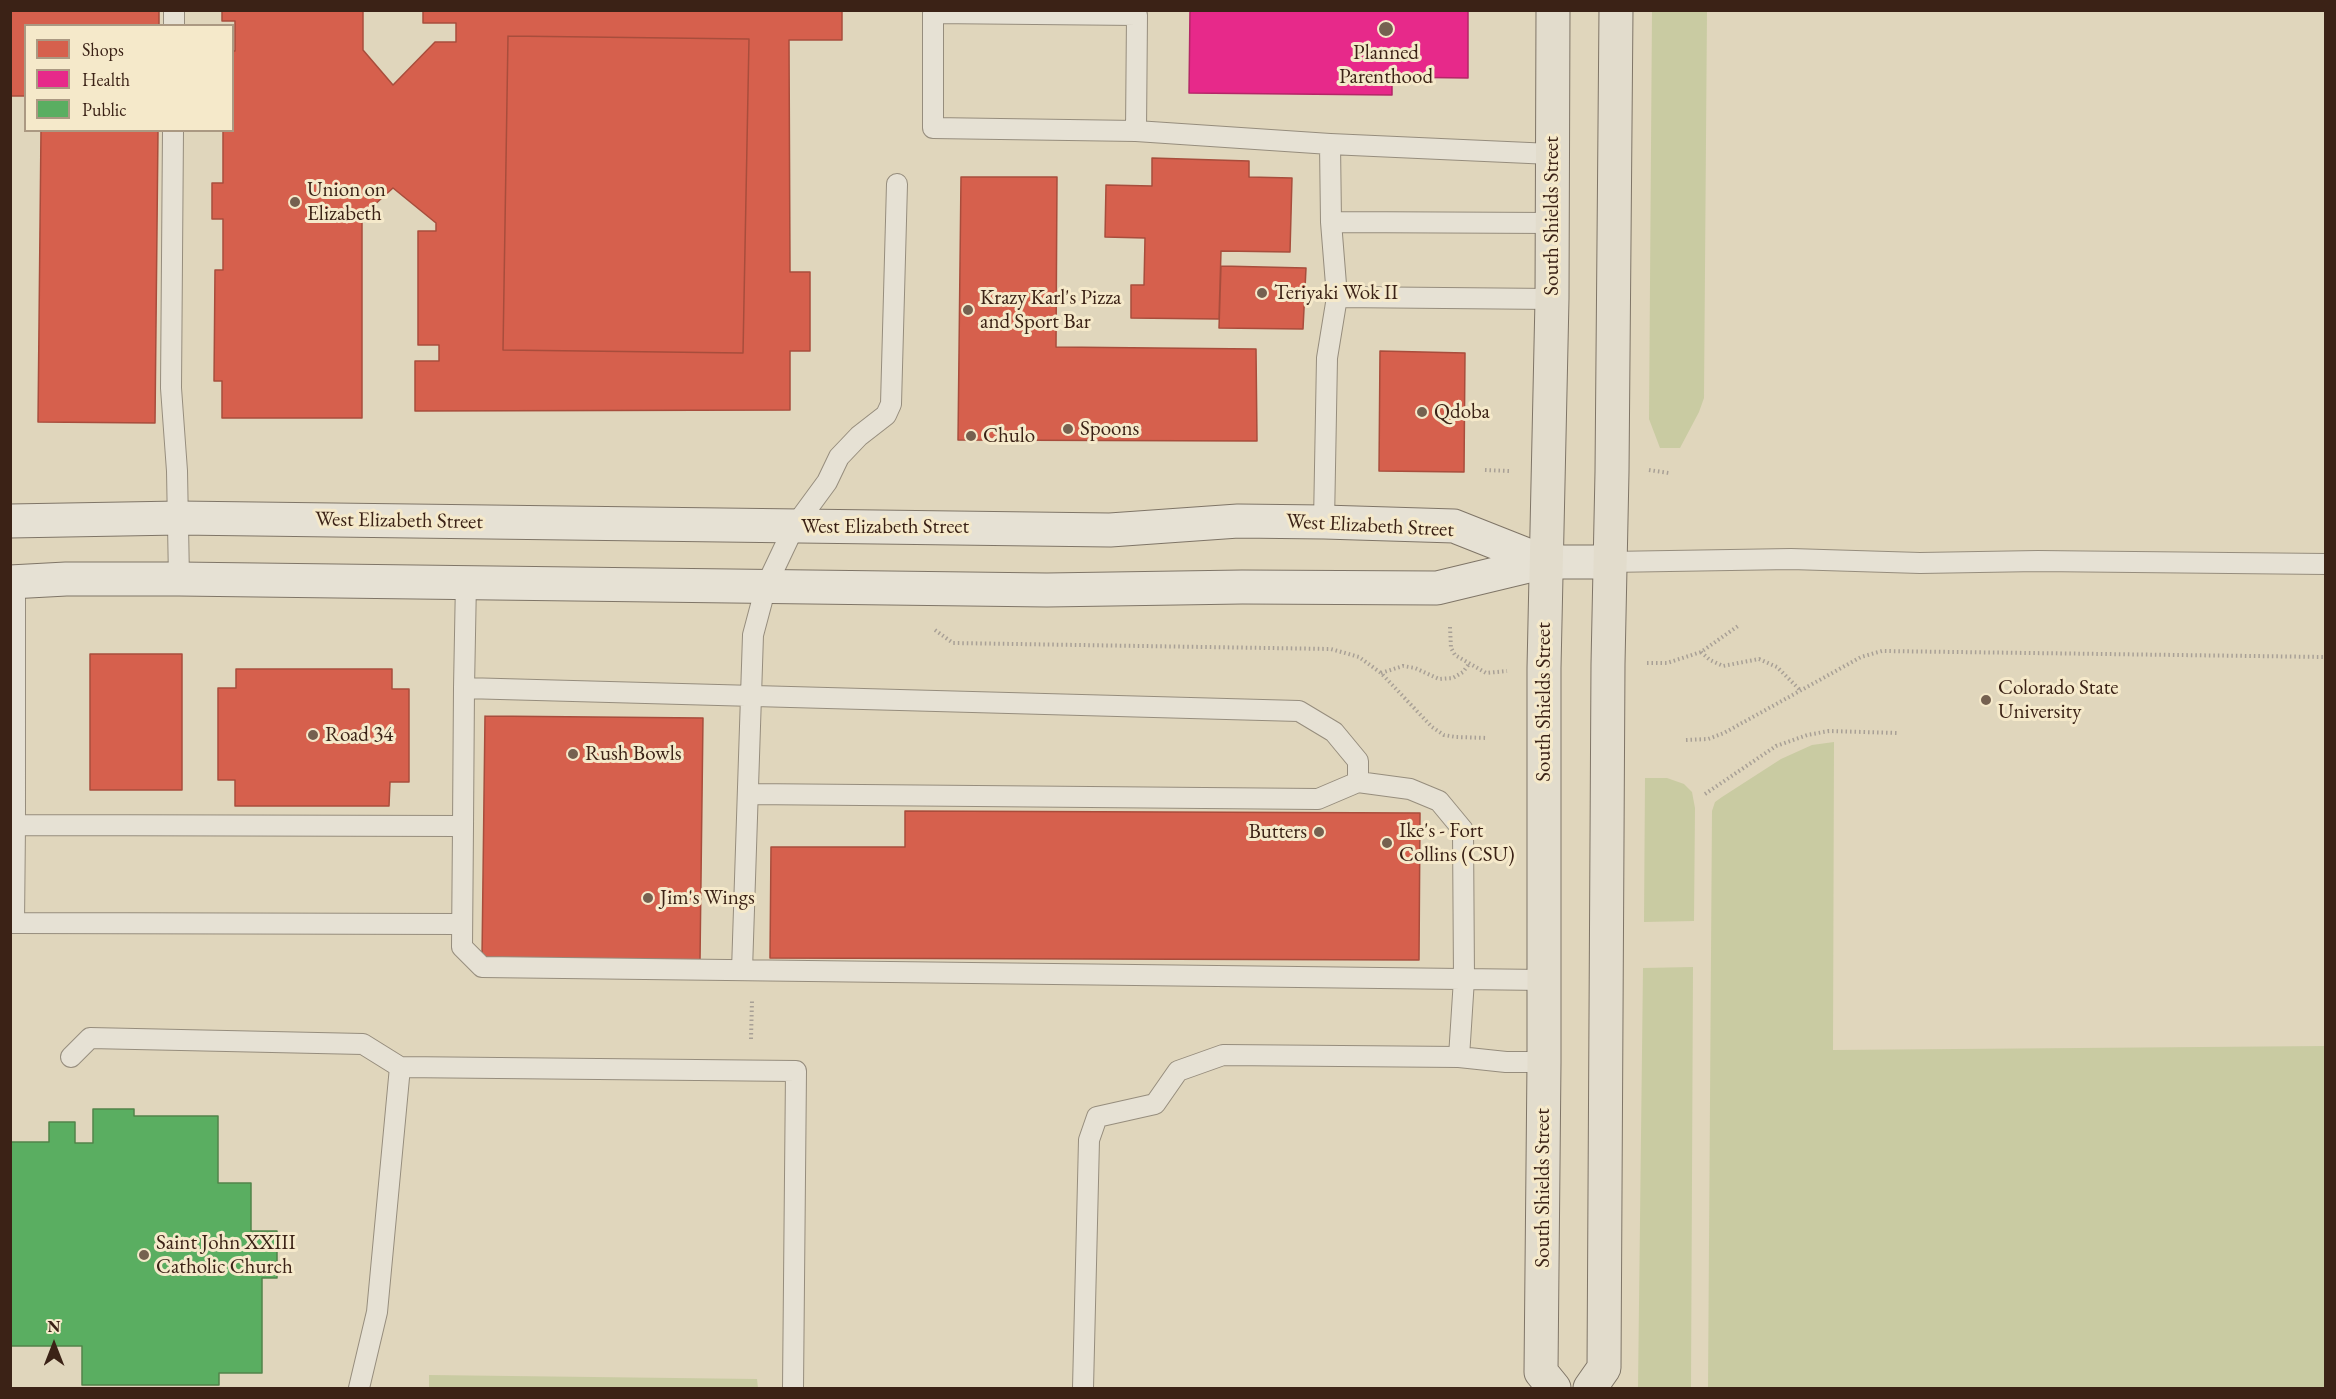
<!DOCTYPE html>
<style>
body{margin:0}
#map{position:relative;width:2336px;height:1399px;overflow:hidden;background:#e0d6bc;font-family:"EB Garamond",serif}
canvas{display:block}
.frame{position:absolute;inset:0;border:12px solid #3b2216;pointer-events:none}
.legend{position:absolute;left:24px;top:24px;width:210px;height:108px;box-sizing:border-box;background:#f5e9ca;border:2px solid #ab9982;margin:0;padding:8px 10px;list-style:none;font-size:18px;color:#3b2216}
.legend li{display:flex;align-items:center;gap:12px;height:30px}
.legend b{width:30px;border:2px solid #ab9982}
.north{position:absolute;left:24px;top:1315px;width:60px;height:60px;-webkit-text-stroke:4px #f5e9ca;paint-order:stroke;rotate:0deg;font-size:16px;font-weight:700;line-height:24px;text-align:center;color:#3b2216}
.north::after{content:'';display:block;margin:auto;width:21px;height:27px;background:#3b2216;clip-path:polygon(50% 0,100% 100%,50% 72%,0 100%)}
</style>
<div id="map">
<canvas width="2336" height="1399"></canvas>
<div class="frame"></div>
<ul class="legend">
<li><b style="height:16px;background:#d6604d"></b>Shops</li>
<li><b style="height:16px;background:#e7298a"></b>Health</li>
<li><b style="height:16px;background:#5aae61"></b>Public</li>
</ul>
<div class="north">N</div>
</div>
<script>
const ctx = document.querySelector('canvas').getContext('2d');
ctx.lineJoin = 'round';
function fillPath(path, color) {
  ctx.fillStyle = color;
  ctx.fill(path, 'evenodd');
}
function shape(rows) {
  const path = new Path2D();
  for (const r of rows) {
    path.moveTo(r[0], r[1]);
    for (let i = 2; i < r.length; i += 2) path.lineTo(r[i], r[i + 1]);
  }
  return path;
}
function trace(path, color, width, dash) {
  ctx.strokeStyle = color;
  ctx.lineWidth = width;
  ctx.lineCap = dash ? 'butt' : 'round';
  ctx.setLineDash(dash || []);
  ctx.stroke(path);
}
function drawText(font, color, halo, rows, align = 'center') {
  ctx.font = font + ' "EB Garamond",serif';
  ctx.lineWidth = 6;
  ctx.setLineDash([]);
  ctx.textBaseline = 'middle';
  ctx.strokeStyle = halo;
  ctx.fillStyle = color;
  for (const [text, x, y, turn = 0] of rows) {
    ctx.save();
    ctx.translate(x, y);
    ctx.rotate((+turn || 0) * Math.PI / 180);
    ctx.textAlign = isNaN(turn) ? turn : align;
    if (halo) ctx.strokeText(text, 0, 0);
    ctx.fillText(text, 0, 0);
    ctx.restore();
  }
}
const green = shape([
 [1652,11,1707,11,1704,398,1699,412,1680,448,1660,448,1649,419],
 [1834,742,1833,1050,2325,1046,2325,1388,1708,1388,1712,811,1715,802,1722,797,1781,759,1812,745],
 [1645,778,1667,778,1684,784,1692,792,1695,808,1694,921,1644,922],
 [1693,967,1691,1388,1638,1388,1643,968],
 [429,1375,757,1379,758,1388,429,1388]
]);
const shops = shape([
 [10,10,159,10,159,26,26,26,26,96,10,96,10,10],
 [222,10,363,10,363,50,393,85,435,42,456,42,456,23,423,23,423,10,842,10,842,40,789,40,790,272,810,272,810,351,790,351,790,410,415,411,415,361,439,361,439,345,418,345,418,231,436,231,436,223,393,188,362,216,362,418,222,418,222,381,214,381,215,270,223,270,223,219,212,219,212,183,223,183,223,130,232,130,232,51,235,51,235,21,222,21,222,10],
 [508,36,749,39,743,353,503,350,508,36],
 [508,36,749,39,743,353,503,350,508,36],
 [41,130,158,130,155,423,38,422,41,130],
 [1152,158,1249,161,1249,177,1292,178,1290,252,1221,251,1219,319,1131,318,1131,285,1144,285,1145,238,1105,237,1106,185,1152,186,1152,158],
 [961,177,1057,177,1056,347,1256,349,1257,441,958,440,961,177],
 [1221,266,1306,268,1303,329,1219,328,1221,266],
 [1380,351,1465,353,1464,472,1379,471,1380,351],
 [90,654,182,654,182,790,90,790,90,654],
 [236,669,392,669,392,689,409,689,409,782,390,782,389,806,235,806,235,780,218,780,218,688,236,688,236,669],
 [485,716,703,718,700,960,482,958,485,716],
 [905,811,1420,813,1419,960,770,958,771,847,905,847,905,811]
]);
const health = shape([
 [1190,10,1468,10,1468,78,1392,77,1392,95,1189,93,1190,10]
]);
const public = shape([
 [93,1109,134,1109,134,1116,218,1116,218,1183,251,1183,251,1231,277,1231,277,1278,262,1278,262,1373,219,1373,219,1385,82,1385,82,1346,10,1346,10,1142,49,1142,49,1122,75,1122,75,1143,93,1143,93,1109]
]);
const path = shape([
 [1485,470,1509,471],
 [1649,470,1669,473],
 [1450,627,1451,648,1455,655,1486,673,1507,671],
 [935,630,953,643,1331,649,1359,657,1381,673,1432,727,1444,735,1456,737,1488,738],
 [1701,652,1710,660,1723,666,1759,659,1777,667,1800,690],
 [1647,663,1667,663,1701,652,1738,626],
 [1381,673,1403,666,1415,668,1439,679,1453,678,1463,672,1469,664],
 [1686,740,1708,739,1724,733,1861,657,1882,651,2326,657],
 [1705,794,1776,746,1807,735,1829,731,1898,733],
 [751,1039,752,1001]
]);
const service = shape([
 [174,26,174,10],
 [173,130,171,388,177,471,179,579],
 [1136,131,1137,15,933,13,933,128,1136,131,1330,144,1551,154],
 [1330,144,1331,222,1337,297],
 [1331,222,1552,223],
 [1324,522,1327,358,1337,297,1552,299],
 [1609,562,1791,559,1920,563,2038,561,2326,564],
 [464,688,466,581],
 [1358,782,1410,789,1439,801,1463,830,1464,979,1459,1057],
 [15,825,463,826,464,688,1299,711,1334,732,1358,761,1358,782,1318,799,748,794],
 [463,826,462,947,482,967,1543,980],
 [10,923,14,923,15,825,15,582],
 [14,923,462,924],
 [742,970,753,635,766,586,794,527,827,482,839,457,859,436,886,415,891,404,897,184],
 [71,1057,90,1038,363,1044,400,1067],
 [359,1388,377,1312,400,1067,796,1071,793,1388],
 [1083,1388,1089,1140,1097,1117,1155,1104,1178,1071,1223,1055,1459,1057,1506,1062,1544,1062]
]);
const secondary = shape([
 [10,521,179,518,1110,530,1238,521,1324,522,1454,526,1545,562],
 [10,582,66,579,179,579,1047,590,1242,587,1437,588,1545,562,1609,562]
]);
const primary = shape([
 [1553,10,1552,299,1544,668,1544,1062,1541,1372,1554,1388],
 [1590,1388,1604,1368,1608,664,1612,472,1616,10]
]);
const markers = [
 [1386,29,8,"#756150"],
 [295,202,6,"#756150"],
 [1262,293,6,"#756150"],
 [968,310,6,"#756150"],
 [1422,412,6,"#756150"],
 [1068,429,6,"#756150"],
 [971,436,6,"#756150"],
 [1986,700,6,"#756150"],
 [313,735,6,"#756150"],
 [573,754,6,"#756150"],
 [1319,832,6,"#756150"],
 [1387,843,6,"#756150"],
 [648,898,6,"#756150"],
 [144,1255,6,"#756150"]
];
const poiNames = [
 ["Planned",1386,53,"center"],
 ["Parenthood",1386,77,"center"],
 ["Union on",307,190],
 ["Elizabeth",307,214],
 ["Teriyaki Wok II",1274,293],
 ["Krazy Karl's Pizza",980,298],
 ["and Sport Bar",980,322],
 ["Qdoba",1434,412],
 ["Spoons",1080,429],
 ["Chulo",983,436],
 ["Colorado State",1998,688],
 ["University",1998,712],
 ["Road 34",325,735],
 ["Rush Bowls",585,754],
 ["Ike's - Fort",1399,831],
 ["Collins (CSU)",1399,855],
 ["Butters",1307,832,"right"],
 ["Jim's Wings",660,898],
 ["Saint John XXIII",156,1243],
 ["Catholic Church",156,1267]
];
const streetNames = [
 ["South Shields Street",1552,216,-90],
 ["West Elizabeth Street",399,521,1],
 ["West Elizabeth Street",1370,526,3],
 ["West Elizabeth Street",885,527],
 ["South Shields Street",1544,702,-90],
 ["South Shields Street",1543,1188,-90]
];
fillPath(green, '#c9cba2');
fillPath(shops, '#d6604d');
trace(shops, '#a84d3c', 1.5);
fillPath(health, '#e7298a');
trace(health, '#b32767', 1.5);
fillPath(public, '#5aae61');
trace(public, '#51844a', 1.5);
trace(service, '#968d7d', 22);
trace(secondary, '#7f7567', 35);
trace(primary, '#7f7567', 35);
trace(path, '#a8a096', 4, [1.5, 3]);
trace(service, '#e6e1d4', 20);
trace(secondary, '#e6e1d4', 33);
trace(primary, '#e2dccc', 33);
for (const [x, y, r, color] of markers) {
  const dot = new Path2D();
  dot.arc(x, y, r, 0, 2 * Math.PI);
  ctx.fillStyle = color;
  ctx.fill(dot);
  trace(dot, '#f5e9ca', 2);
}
drawText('21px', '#3b2216', '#f5e9ca', poiNames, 'left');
drawText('21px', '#3b2216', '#f5e9ca', streetNames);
</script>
